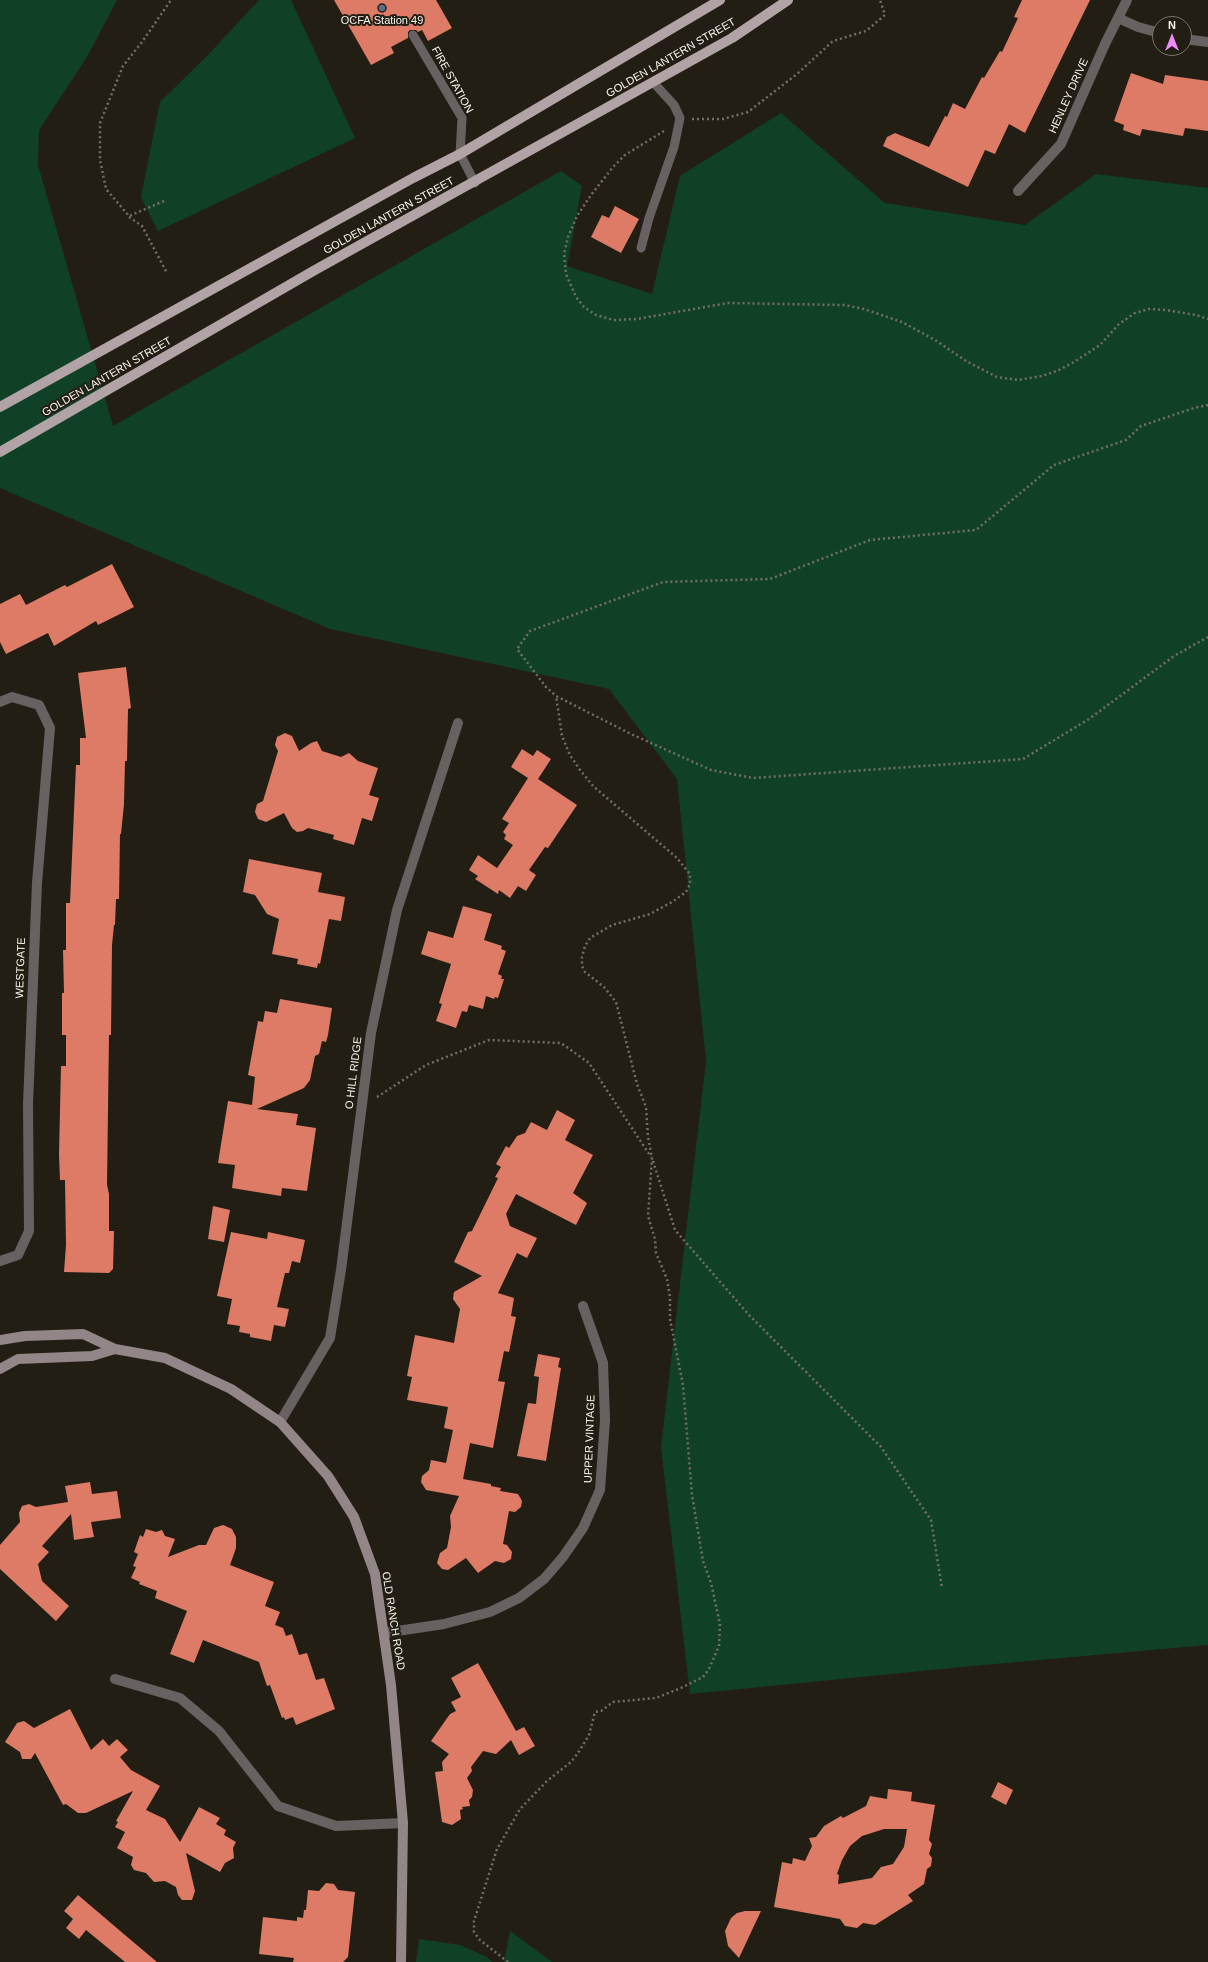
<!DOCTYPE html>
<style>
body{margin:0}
#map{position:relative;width:1208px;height:1962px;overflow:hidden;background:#231e13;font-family:Helvetica,sans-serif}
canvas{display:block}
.north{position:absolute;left:1152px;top:16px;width:40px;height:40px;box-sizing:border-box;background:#231e13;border:1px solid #78746a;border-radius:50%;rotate:0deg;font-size:11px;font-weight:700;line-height:16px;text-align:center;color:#f7f4ec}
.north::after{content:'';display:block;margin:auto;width:14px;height:18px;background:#ec8cfa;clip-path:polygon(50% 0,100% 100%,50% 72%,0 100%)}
</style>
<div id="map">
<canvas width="1208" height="1962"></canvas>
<div class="north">N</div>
</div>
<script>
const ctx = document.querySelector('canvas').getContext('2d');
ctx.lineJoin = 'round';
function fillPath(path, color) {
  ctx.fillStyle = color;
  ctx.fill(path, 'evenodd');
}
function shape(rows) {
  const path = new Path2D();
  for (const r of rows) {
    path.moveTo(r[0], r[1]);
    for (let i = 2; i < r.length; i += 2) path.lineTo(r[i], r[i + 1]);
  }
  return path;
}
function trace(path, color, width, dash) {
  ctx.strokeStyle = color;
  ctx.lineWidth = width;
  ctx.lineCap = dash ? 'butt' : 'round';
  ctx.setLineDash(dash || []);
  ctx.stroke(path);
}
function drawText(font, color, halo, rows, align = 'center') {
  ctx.font = font + ' Helvetica,sans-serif';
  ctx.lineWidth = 4;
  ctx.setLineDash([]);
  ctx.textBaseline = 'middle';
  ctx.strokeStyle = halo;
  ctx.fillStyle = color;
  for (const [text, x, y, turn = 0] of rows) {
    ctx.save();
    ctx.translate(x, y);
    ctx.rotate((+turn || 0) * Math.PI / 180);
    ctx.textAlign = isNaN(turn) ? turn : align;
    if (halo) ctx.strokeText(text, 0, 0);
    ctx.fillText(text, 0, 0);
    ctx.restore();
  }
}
const green = shape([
 [0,0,117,0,87,57,39,130,38,165,113,426,561,171,582,186,567,266,652,294,680,176,781,113,885,203,1025,225,1096,174,1208,188,1208,1645,972,1666,690,1694,661,1447,706,1061,677,779,609,689,330,629,0,488],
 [259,0,291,0,355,138,158,231,141,197,160,102,208,55],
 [510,1931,552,1962,504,1962],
 [419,1939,460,1945,487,1957,492,1962,416,1962]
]);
const building = shape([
 [334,0,436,0,452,28,428,41,422,30,418,32,416,30,410,30,408,32,408,38,391,47,394,53,371,65],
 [1022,0,1090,0,1025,133,1009,124,995,154,985,150,968,187,883,146,887,137,895,133,929,147,945,116,947,117,953,103,965,109,982,77,984,78,1000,51,1002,52,1018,18,1014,17],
 [1131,73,1163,84,1165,75,1208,81,1208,131,1185,128,1183,136,1142,129,1140,136,1123,130,1124,125,1114,121],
 [615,206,639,219,621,253,591,237,602,215,609,218],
 [112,564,134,607,98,625,96,621,54,646,48,633,6,654,0,642,0,604,20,594,26,605,65,585,67,587],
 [126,667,131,708,128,709,127,761,125,761,124,804,121,834,120,834,119,899,116,899,115,925,114,925,112,945,111,1035,109,1035,107,1185,109,1194,109,1231,114,1231,113,1269,109,1273,64,1272,66,1245,65,1180,60,1180,59,1155,61,1066,66,1066,66,1035,62,1035,62,993,64,993,63,950,66,950,66,903,70,903,76,765,80,765,80,738,86,738,78,673],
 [285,733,292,736,299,751,311,743,317,741,322,751,341,757,349,753,358,761,378,768,369,795,379,798,372,821,362,818,354,845,333,839,334,835,308,828,303,831,297,832,292,828,284,813,266,822,258,819,255,812,257,804,263,801,278,751,275,745,277,737],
 [522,749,533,756,537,750,551,759,538,779,577,805,548,848,545,847,529,870,536,875,526,891,518,886,510,898,499,890,498,894,475,879,478,876,469,870,478,855,497,868,513,845,504,839,506,835,503,832,509,823,502,819,528,778,511,767],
 [249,859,322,873,318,892,345,897,341,921,329,919,320,964,318,963,317,968,297,964,298,959,272,954,279,919,267,914,255,895,243,892],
 [463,906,492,914,484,940,502,946,501,949,506,951,498,974,502,976,501,979,504,979,498,998,495,997,494,999,486,996,483,1009,469,1005,467,1012,462,1011,456,1028,436,1021,442,1004,439,1003,451,964,421,954,428,931,453,938],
 [280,999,332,1008,328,1035,326,1042,322,1041,319,1054,315,1056,310,1080,304,1088,257,1109,298,1114,296,1125,316,1128,307,1191,282,1188,281,1196,232,1188,235,1165,218,1163,228,1101,252,1105,255,1077,248,1075,258,1021,263,1022,265,1011,277,1013],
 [557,1110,575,1120,565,1140,593,1155,573,1193,587,1203,576,1225,516,1194,506,1214,510,1226,537,1238,527,1258,517,1253,498,1293,514,1298,511,1316,516,1317,509,1352,504,1351,498,1381,505,1382,493,1448,470,1443,463,1479,491,1484,491,1486,501,1488,500,1491,518,1494,522,1501,521,1507,515,1512,509,1511,503,1544,507,1545,512,1552,511,1559,504,1563,495,1561,478,1573,466,1558,448,1570,442,1569,437,1563,440,1553,447,1548,451,1527,450,1516,459,1496,426,1490,421,1482,422,1476,429,1470,431,1460,446,1463,453,1430,444,1428,448,1407,407,1400,412,1377,407,1376,415,1335,454,1343,460,1309,453,1299,454,1292,482,1276,454,1262,468,1232,472,1231,498,1178,495,1177,501,1167,496,1164,506,1146,509,1148,517,1136,525,1133,531,1122,547,1130],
 [213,1206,230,1210,224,1242,208,1239],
 [231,1232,267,1239,268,1232,305,1240,300,1263,292,1261,289,1273,285,1273,277,1307,289,1309,285,1327,274,1325,271,1341,250,1337,250,1334,239,1332,240,1326,227,1324,232,1299,217,1296],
 [538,1354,560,1358,558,1367,561,1368,546,1461,517,1456,528,1403,536,1404,539,1377,534,1376],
 [90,1482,92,1494,117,1491,121,1518,91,1522,94,1537,74,1540,71,1514,42,1546,49,1552,38,1564,42,1581,69,1606,56,1621,0,1569,0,1545,20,1522,19,1513,22,1506,29,1504,36,1507,68,1502,65,1486],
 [223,1525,232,1529,236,1537,236,1548,230,1565,274,1582,265,1606,280,1612,275,1625,283,1628,286,1636,292,1634,299,1655,307,1653,316,1680,324,1678,335,1709,296,1725,293,1717,285,1720,284,1717,282,1718,270,1685,267,1686,259,1662,203,1640,194,1663,170,1654,187,1611,155,1598,157,1591,139,1584,140,1582,131,1578,136,1567,133,1566,138,1554,134,1552,140,1535,143,1537,146,1529,156,1532,162,1530,165,1536,175,1539,168,1557,199,1545,206,1545,214,1528],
 [478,1663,516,1731,524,1727,535,1746,519,1755,511,1740,496,1754,483,1751,471,1767,472,1771,467,1778,473,1790,472,1797,469,1800,470,1806,462,1807,463,1809,460,1810,461,1819,452,1825,442,1822,435,1772,443,1771,442,1762,449,1754,431,1741,450,1714,456,1711,451,1702,461,1697,451,1678],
 [70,1709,91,1750,103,1739,109,1746,117,1739,128,1750,120,1757,131,1770,160,1786,146,1810,165,1819,180,1842,199,1807,220,1818,216,1824,226,1830,224,1835,236,1842,233,1848,234,1858,225,1863,220,1872,186,1853,195,1891,192,1900,182,1900,178,1895,176,1887,165,1881,154,1882,146,1873,134,1870,131,1865,133,1857,117,1848,125,1832,115,1827,118,1822,116,1821,133,1791,86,1813,78,1813,66,1804,63,1805,35,1753,31,1759,22,1759,20,1752,5,1742,17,1723,24,1721,34,1728],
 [998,1782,1013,1790,1006,1805,991,1797],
 [888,1789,912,1792,911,1801,935,1805,929,1840,932,1844,929,1854,932,1858,931,1866,927,1869,924,1884,908,1895,913,1901,875,1925,863,1923,857,1928,845,1926,840,1919,774,1907,782,1862,792,1864,793,1858,805,1861,812,1846,809,1838,816,1837,824,1826,841,1816,843,1818,866,1806,870,1796,887,1799],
 [884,1829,907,1829,904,1847,893,1864,881,1867,872,1878,838,1884,839,1875,837,1874,842,1860,850,1846,862,1836],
 [326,1883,334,1884,338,1890,355,1892,348,1957,343,1962,293,1962,294,1958,259,1954,263,1917,297,1921,297,1917,303,1918,304,1910,306,1910,308,1890,319,1891],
 [78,1895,125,1935,157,1962,125,1962,86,1930,79,1939,66,1928,73,1919,64,1911],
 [745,1911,761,1911,739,1958,728,1946,725,1931,731,1918,737,1913]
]);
const path = shape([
 [692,119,723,119,748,112,797,74,833,41,866,31,885,15,880,0],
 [664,131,625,155,613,167,591,195,577,216,568,237,564,254,566,274,576,297,584,307,596,315,613,320,637,319,728,303,844,305,864,309,902,322,935,340,966,361,997,377,1018,380,1042,376,1059,370,1074,362,1100,345,1119,324,1135,313,1149,309,1166,310,1196,315,1208,319],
 [164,201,129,216,106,189,100,160,100,123,123,66,142,42,171,0],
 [129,217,142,226,167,273],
 [1208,405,1194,408,1141,426,1126,440,1054,465,976,530,870,540,770,579,663,582,530,631,517,649,546,687,556,696,631,734,711,770,753,778,1023,759,1089,719,1174,656,1208,637],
 [377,1097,426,1065,489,1040,561,1043,589,1063,651,1157],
 [653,1161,675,1230,749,1315,881,1447,931,1520,942,1588],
 [508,1962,480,1940,474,1932,474,1921,497,1849,520,1809,547,1781,571,1762,578,1753,589,1735,595,1712,601,1711,613,1702,656,1698,681,1688,703,1677,709,1669,719,1646,720,1624,711,1583,703,1561,692,1495,683,1385,670,1319,670,1297,667,1279,656,1253,655,1239,648,1216,652,1158,648,1137,646,1107,637,1084,616,1002,604,987,585,972,582,966,582,957,585,946,590,938,612,925,650,914,672,902,686,892,690,884,690,874,677,858,593,786,580,770,570,755,562,736,556,696]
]);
const lane = shape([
 [413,35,462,118,460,154,475,183],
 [641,248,649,218,674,147,680,118,674,105,653,82]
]);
const street = shape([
 [1118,18,1138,27,1160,33],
 [1184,39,1208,42],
 [1018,191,1061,144,1105,44,1127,0],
 [0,702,12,697,39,705,50,728,37,883,28,1104,29,1231,18,1255,0,1261],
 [280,1422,330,1338,341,1270,371,1033,397,910,458,723],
 [384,1633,444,1624,490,1612,519,1598,544,1579,563,1557,583,1528,600,1490,605,1420,603,1363,583,1306],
 [115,1679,180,1698,219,1731,278,1806,336,1826,403,1823]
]);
const secondary = shape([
 [0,1340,25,1336,83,1334,115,1349,165,1358,231,1389,280,1422,328,1476,354,1517,375,1574,391,1685,403,1823,401,1962],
 [0,1369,18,1359,92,1356,115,1349]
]);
const primary = shape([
 [0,407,413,178,460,154,720,0],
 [0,452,315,270,732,38,788,0]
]);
const markers = [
 [382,8,4,"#5c6f8a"]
];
const poiNames = [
 ["OCFA Station 49",382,21]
];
const streetNames = [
 ["GOLDEN LANTERN STREET",671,58,-30],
 ["FIRE STATION",452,80,61],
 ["HENLEY DRIVE",1069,96,-66],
 ["GOLDEN LANTERN STREET",389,216,-29],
 ["GOLDEN LANTERN STREET",107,377,-30],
 ["WESTGATE",21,968,-88],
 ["O HILL RIDGE",354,1073,-83],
 ["UPPER VINTAGE",590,1439,-88],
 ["OLD RANCH ROAD",393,1621,81]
];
fillPath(green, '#104126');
fillPath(building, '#dd7b67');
trace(path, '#747066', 2.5, [2, 3]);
trace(lane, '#686162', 9);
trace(street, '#686162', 10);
trace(secondary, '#928688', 10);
trace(primary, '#b2a3a6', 10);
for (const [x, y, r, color] of markers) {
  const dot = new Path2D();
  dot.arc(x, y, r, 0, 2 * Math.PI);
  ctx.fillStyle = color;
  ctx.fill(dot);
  trace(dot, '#231e13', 1.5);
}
drawText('11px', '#f7f4ec', '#231e13', poiNames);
drawText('11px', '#f7f4ec', '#231e13', streetNames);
</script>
